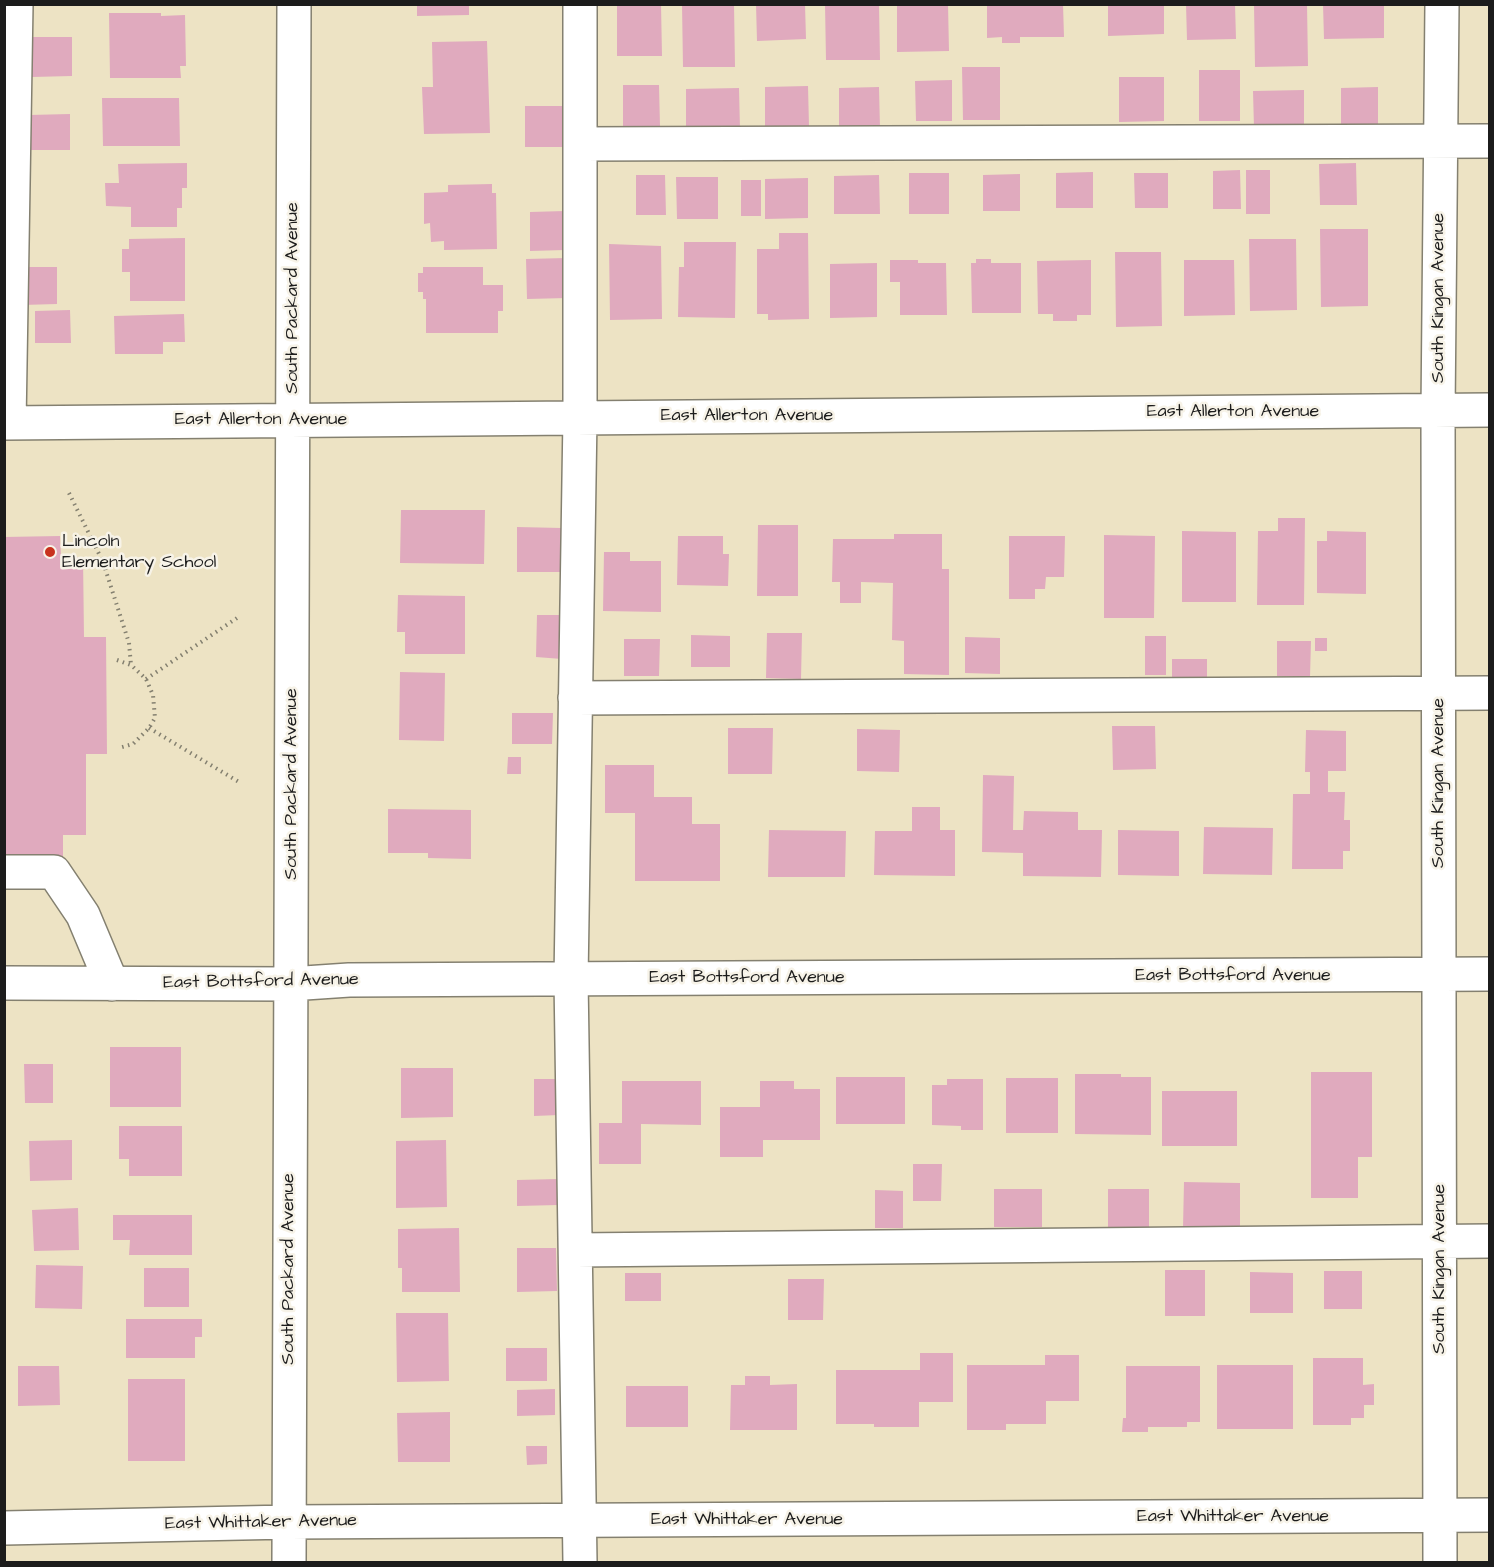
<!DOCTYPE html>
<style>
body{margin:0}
#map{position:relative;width:1494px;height:1567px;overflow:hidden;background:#ede3c4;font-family:"Architects Daughter",sans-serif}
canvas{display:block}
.frame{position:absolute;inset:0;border:6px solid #1c1c1c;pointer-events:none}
</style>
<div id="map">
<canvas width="1494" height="1567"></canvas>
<div class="frame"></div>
</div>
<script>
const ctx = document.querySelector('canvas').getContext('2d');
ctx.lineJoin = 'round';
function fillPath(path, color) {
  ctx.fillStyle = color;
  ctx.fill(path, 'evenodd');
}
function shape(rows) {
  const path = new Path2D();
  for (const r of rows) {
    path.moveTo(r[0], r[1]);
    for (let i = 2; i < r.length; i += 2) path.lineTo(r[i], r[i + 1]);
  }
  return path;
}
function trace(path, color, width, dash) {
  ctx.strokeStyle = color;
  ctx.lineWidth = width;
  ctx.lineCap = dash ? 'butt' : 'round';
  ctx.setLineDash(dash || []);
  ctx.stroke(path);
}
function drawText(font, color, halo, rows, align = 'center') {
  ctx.font = font + ' "Architects Daughter",sans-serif';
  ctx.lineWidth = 5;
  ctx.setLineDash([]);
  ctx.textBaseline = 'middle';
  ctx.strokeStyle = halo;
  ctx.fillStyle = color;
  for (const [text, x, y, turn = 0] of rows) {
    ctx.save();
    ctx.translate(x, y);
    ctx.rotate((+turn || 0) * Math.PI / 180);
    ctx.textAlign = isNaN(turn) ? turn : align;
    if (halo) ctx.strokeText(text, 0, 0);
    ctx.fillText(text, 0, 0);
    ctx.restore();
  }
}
const building = shape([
 [417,4,469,4,469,15,417,16],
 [617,4,661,4,662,56,617,56],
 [682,4,734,4,735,67,683,67],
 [756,4,805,4,806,39,757,41],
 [825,4,879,4,880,60,826,60],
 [897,4,948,4,949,51,897,52],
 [987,4,1063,4,1064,37,1020,37,1020,43,1002,43,1002,37,987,38],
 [1108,4,1164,4,1164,34,1108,36],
 [1186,4,1235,4,1236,39,1187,40],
 [1254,4,1307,4,1308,66,1255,67],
 [1323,4,1384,4,1384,38,1324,39],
 [109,13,161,13,161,16,185,15,186,66,180,66,181,78,110,78],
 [32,37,72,37,72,76,32,77],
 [487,41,490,133,424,134,422,87,433,87,432,42],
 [962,67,1000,67,1000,120,963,120],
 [1199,70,1240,70,1240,121,1199,121],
 [1119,77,1164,77,1164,121,1119,122],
 [952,80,952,121,916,121,915,81],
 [623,85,659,85,660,126,623,126],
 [808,86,809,126,765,127,765,87],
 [879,87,880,128,839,128,839,88],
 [1378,87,1378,128,1341,129,1341,88],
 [739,88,740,129,686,129,686,89],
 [1304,90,1304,128,1254,128,1253,91],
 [102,98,179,98,180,146,103,146],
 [525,106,564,106,564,147,525,147],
 [70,114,70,150,30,150,29,115],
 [187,163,187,188,182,188,182,208,177,208,177,227,131,227,131,207,106,206,105,183,119,183,118,164],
 [1356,163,1357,205,1320,205,1319,164],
 [1240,170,1241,209,1213,209,1213,171],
 [1246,170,1270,170,1270,214,1246,214],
 [1093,172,1093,208,1056,208,1056,173],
 [909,173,949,173,949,214,909,214],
 [1134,173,1168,173,1168,208,1135,208],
 [1020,174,1020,211,983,211,983,175],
 [636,175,665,175,666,215,636,215],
 [879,175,880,214,834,214,834,176],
 [676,177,718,177,718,219,677,219],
 [808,178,808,218,765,219,765,179],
 [741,180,761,180,761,216,741,216],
 [492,184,492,193,496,193,497,249,444,250,444,241,431,242,430,223,424,224,424,193,448,192,448,185],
 [565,211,565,250,530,251,530,212],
 [1320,229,1368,229,1368,306,1321,307],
 [779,233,808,233,809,319,768,320,768,314,757,314,757,249,779,249],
 [185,238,185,301,130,301,130,272,122,272,122,249,129,249,129,239],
 [1249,239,1296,239,1297,310,1250,311],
 [684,242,736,242,735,318,678,317,679,267,684,267],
 [609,244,661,246,662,319,610,320],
 [1115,252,1161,252,1162,326,1116,327],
 [566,258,567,298,527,299,526,259],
 [976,259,991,259,991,263,1021,263,1021,313,972,313,971,263,976,263],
 [890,260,918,260,918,263,946,263,947,315,900,315,900,282,890,282],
 [1091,260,1091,315,1077,315,1077,321,1053,321,1053,314,1038,314,1037,261],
 [1184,260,1234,260,1235,315,1184,316],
 [877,263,877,317,830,318,830,264],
 [21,267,57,267,57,304,22,305],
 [423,267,483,267,483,285,503,285,503,311,498,311,498,333,426,333,426,299,423,299,423,292,418,292,418,273,423,273],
 [70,310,71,343,35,343,35,311],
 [184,314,185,342,163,342,163,354,115,354,114,316],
 [401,510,485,510,484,564,400,563],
 [1278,518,1305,518,1304,605,1257,605,1258,531,1278,531],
 [758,525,798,525,798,596,757,596],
 [517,527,562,528,562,572,517,572],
 [1182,531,1236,532,1236,602,1182,602],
 [1327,531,1366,532,1366,594,1317,593,1317,541,1327,541],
 [894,534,942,534,942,569,949,569,949,675,904,674,904,641,892,640,893,583,861,582,861,603,840,603,840,582,832,582,833,539,894,539],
 [1104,535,1155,536,1154,618,1104,618],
 [60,536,61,557,83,557,84,637,106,637,107,754,86,754,86,835,63,835,63,858,4,858,4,537],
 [678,536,723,536,723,554,729,554,728,586,677,585],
 [1009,536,1065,536,1064,577,1046,577,1045,589,1035,589,1035,599,1009,599],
 [604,552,630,552,630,561,661,561,661,612,603,611],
 [398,595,465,596,465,654,405,654,405,632,397,632],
 [537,615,563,615,562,659,536,657],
 [767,633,802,633,801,679,766,678],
 [691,635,730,636,730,667,691,667],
 [1145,636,1166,636,1166,675,1145,675],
 [965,637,1000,638,1000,674,965,673],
 [1315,638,1327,638,1327,651,1315,651],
 [624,639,660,639,659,676,624,676],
 [1277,641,1311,641,1310,677,1277,676],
 [1172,659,1207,659,1207,680,1172,680],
 [400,672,445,673,444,741,399,740],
 [512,713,553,713,552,744,512,744],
 [1112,726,1155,726,1156,769,1113,770],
 [728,728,773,728,772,774,728,774],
 [857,729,900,730,899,772,857,771],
 [1306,730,1346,731,1346,771,1328,771,1328,792,1345,792,1344,820,1350,820,1350,851,1343,851,1343,869,1292,869,1293,794,1310,794,1310,772,1305,772],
 [508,757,521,757,521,774,507,774],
 [605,765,654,765,654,797,692,797,692,824,720,824,720,881,635,881,635,813,605,813],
 [983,775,1014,776,1013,830,1023,830,1024,811,1078,812,1078,830,1102,830,1101,877,1023,876,1023,853,982,852],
 [912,807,940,807,940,830,955,830,955,876,874,875,875,831,912,831],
 [388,809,471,810,471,859,428,858,428,853,388,853],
 [1204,827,1273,828,1272,875,1203,874],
 [769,830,846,831,845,877,768,877],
 [1118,830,1179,831,1179,876,1118,875],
 [110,1047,181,1047,181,1107,110,1107],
 [24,1064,53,1064,53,1103,25,1103],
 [401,1068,453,1068,453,1117,401,1118],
 [1311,1072,1372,1072,1372,1157,1358,1157,1358,1198,1311,1198],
 [1075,1074,1121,1074,1121,1077,1151,1077,1151,1135,1075,1134],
 [836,1077,905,1077,905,1124,836,1124],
 [1006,1078,1058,1078,1058,1133,1006,1133],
 [534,1079,559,1079,559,1115,534,1116],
 [947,1079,983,1079,983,1130,961,1130,961,1126,932,1125,932,1085,947,1085],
 [622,1081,701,1081,701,1125,641,1124,641,1164,599,1164,599,1123,622,1123],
 [760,1081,794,1081,794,1089,820,1089,820,1140,763,1140,763,1157,720,1157,720,1107,760,1107],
 [1162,1091,1237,1091,1237,1146,1162,1146],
 [119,1126,182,1126,182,1176,129,1176,129,1159,119,1159],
 [72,1140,72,1180,30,1181,29,1141],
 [446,1140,447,1207,396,1208,396,1141],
 [913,1164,942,1164,941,1201,913,1201],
 [558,1179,558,1205,517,1206,517,1180],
 [1184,1182,1240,1183,1240,1229,1183,1228],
 [994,1189,1042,1189,1042,1227,994,1227],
 [1108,1189,1149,1189,1149,1228,1108,1228],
 [875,1190,903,1191,903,1228,875,1228],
 [78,1208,79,1250,34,1251,32,1210],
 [113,1215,192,1215,192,1255,129,1255,130,1240,113,1240],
 [459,1228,460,1292,402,1292,402,1268,398,1268,398,1229],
 [517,1248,556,1248,557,1291,517,1292],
 [36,1265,83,1266,82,1309,35,1308],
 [144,1268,189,1268,189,1307,144,1307],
 [1165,1270,1205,1270,1205,1316,1165,1316],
 [1324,1271,1362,1271,1362,1309,1324,1309],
 [1250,1272,1293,1273,1293,1313,1250,1313],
 [625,1273,661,1273,661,1301,625,1301],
 [788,1279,824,1279,823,1320,788,1320],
 [396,1313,448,1313,449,1381,397,1382],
 [126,1319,202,1319,202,1337,195,1337,195,1358,126,1358],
 [506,1348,547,1348,547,1381,506,1381],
 [920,1353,953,1353,953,1402,919,1402,919,1427,874,1427,874,1424,836,1424,836,1370,920,1370],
 [1045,1355,1079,1355,1079,1401,1046,1401,1046,1424,1006,1424,1006,1430,967,1430,967,1365,1045,1365],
 [1313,1358,1363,1358,1363,1385,1374,1384,1374,1405,1364,1405,1364,1418,1351,1418,1351,1425,1313,1425],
 [1217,1365,1293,1365,1293,1429,1217,1429],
 [18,1366,59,1366,60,1405,18,1406],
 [1126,1366,1200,1366,1200,1422,1187,1422,1187,1427,1148,1427,1148,1432,1122,1432,1123,1418,1126,1418],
 [745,1376,770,1376,770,1385,797,1384,797,1430,730,1430,731,1385,745,1385],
 [128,1379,185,1379,185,1461,128,1461],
 [626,1386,688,1386,688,1427,626,1427],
 [555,1389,555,1415,517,1416,517,1390],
 [450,1412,450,1462,398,1462,397,1413],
 [526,1446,547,1446,547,1464,527,1465]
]);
const path = shape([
 [69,493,103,562,129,643,131,665],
 [117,660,131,665,146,679,153,695,155,718,149,728,133,744,119,748],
 [146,679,240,616],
 [149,728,239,782]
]);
const minor = shape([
 [580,4,580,417,571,979,580,1562],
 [580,144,1490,141],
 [4,423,1490,410],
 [9,423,16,4],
 [575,698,1490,693],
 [4,872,54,872,83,915,112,984],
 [4,983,290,984,349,980,1490,974],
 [576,1250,1490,1241],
 [4,1528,289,1522,1490,1515],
 [289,1562,294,4],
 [1440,1562,1438,411,1442,4]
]);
const markers = [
 [50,552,6,"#c8321e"]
];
const streetNames = [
 ["South Packard Avenue",293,298,-90],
 ["South Kingan Avenue",1439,298,-90],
 ["East Allerton Avenue",1233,412],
 ["East Allerton Avenue",747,416],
 ["East Allerton Avenue",261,420],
 ["South Kingan Avenue",1439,783,-90],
 ["South Packard Avenue",292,784,-90],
 ["East Bottsford Avenue",1233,976],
 ["East Bottsford Avenue",747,978],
 ["East Bottsford Avenue",261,982,-1],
 ["South Packard Avenue",289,1269,-90],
 ["South Kingan Avenue",1440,1269,-90],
 ["East Whittaker Avenue",1233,1517],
 ["East Whittaker Avenue",747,1520],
 ["East Whittaker Avenue",261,1523,-1]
];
const poiNames = [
 ["Lincoln",62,542],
 ["Elementary School",62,563]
];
fillPath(building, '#e0aabe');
trace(minor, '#848070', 36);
trace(path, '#848070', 4, [1.5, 4.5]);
trace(minor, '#fff', 33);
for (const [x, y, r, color] of markers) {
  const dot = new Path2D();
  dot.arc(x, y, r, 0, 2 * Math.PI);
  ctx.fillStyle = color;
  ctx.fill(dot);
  trace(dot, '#f7f3e8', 2);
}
drawText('18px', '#1c1c1c', '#f7f3e8', streetNames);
drawText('18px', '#1c1c1c', '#f7f3e8', poiNames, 'left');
</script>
